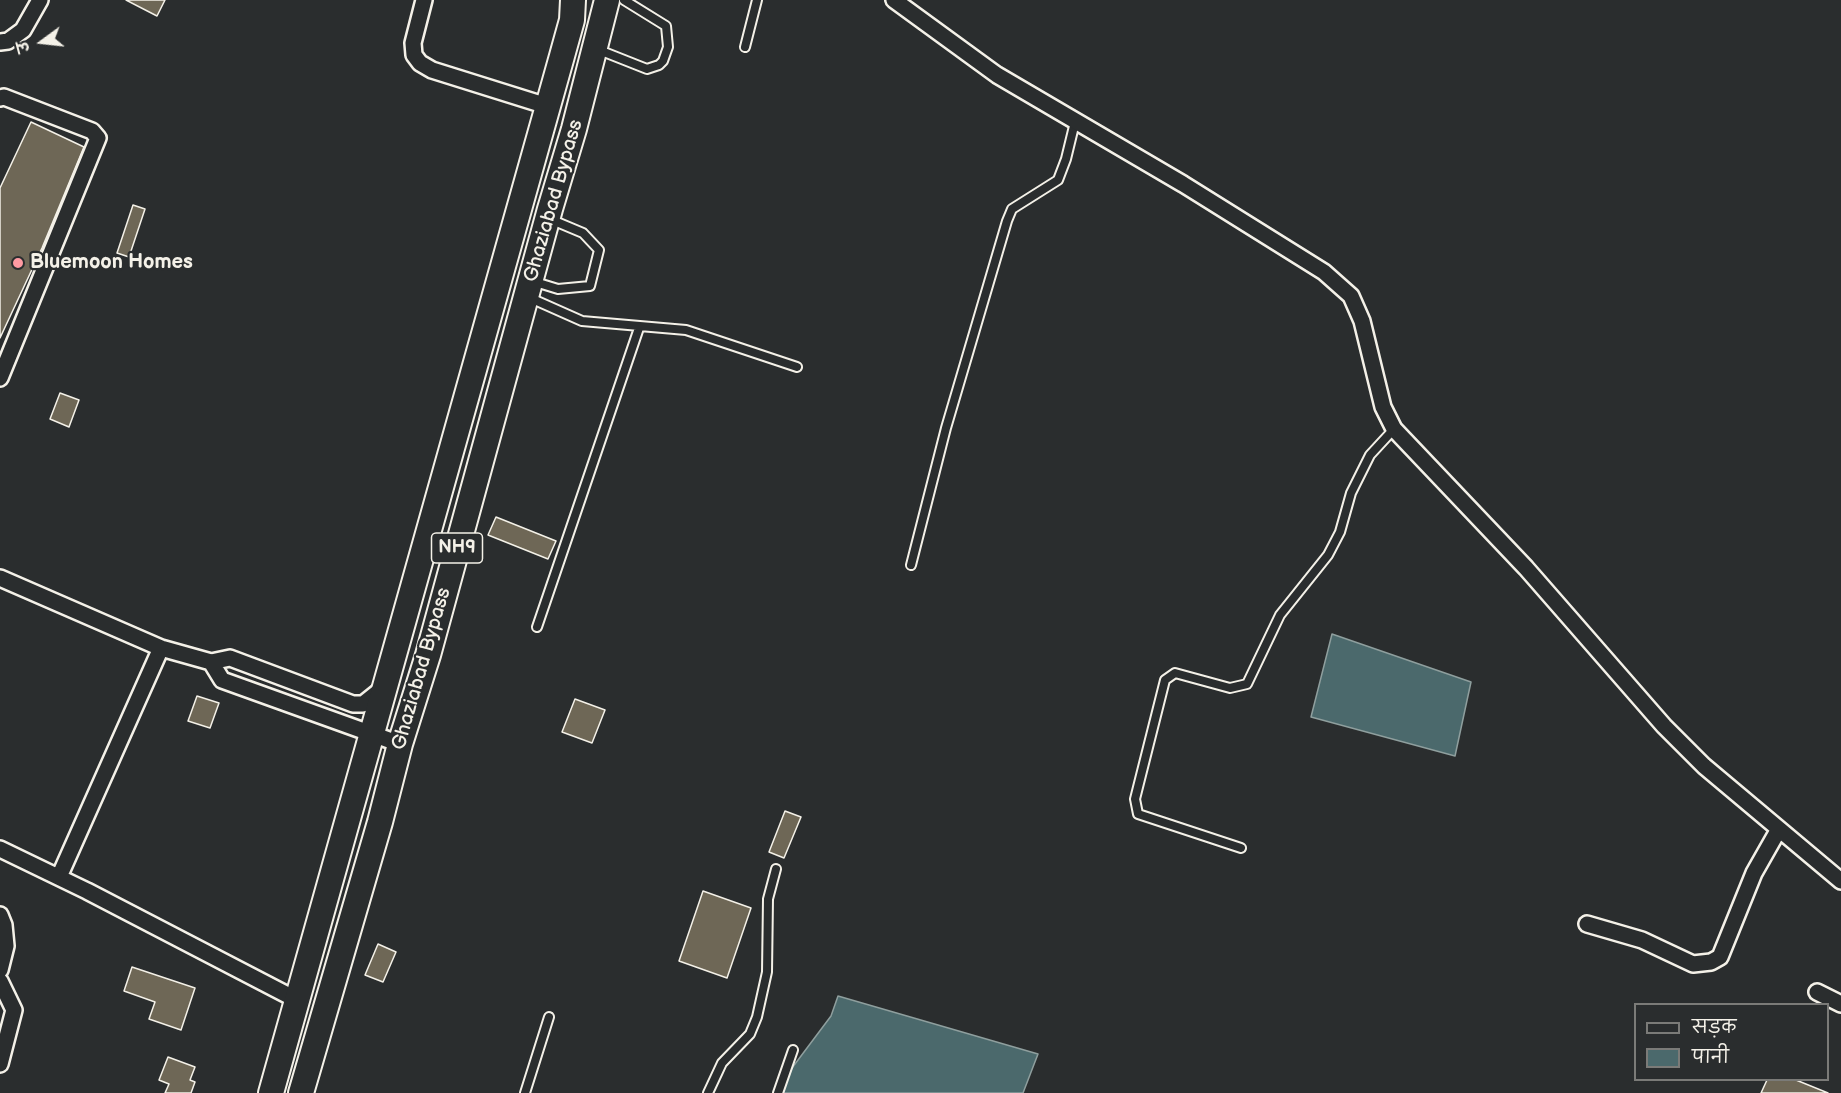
<!DOCTYPE html>
<meta charset="utf-8">
<style>
body{margin:0}
#map{position:relative;width:1841px;height:1093px;overflow:hidden;background:#2a2d2e;font-family:"Balsamiq Sans","Playpen Sans Deva",sans-serif}
canvas{display:block}
.legend{position:absolute;left:1634px;top:1003px;width:195px;height:78px;box-sizing:border-box;background:#2a2d2e;border:2px solid #7b7b78;margin:0;padding:8px 10px;list-style:none;font-size:18px;color:#f4f1e8}
.legend li{display:flex;align-items:center;gap:12px;height:30px}
.legend b{width:30px;border:2px solid #7b7b78}
.north{position:absolute;left:12px;top:12px;width:60px;height:60px;-webkit-text-stroke:4px #2a2d2e;paint-order:stroke;rotate:255deg;font-size:16px;font-weight:700;line-height:24px;text-align:center;color:#f4f1e8}
.north::after{content:'';display:block;margin:auto;width:21px;height:27px;background:#f4f1e8;clip-path:polygon(50% 0,100% 100%,50% 72%,0 100%)}
</style>
<div id="map">
<canvas width="1841" height="1093"></canvas>
<ul class="legend">
<li><b style="height:8px;background:#2a2d2e"></b>सड़क</li>
<li><b style="height:16px;background:#4b696c"></b>पानी</li>
</ul>
<div class="north">उ</div>
</div>
<script>
const ctx = document.querySelector('canvas').getContext('2d');
ctx.lineJoin = 'round';
function fillPath(path, color) {
  ctx.fillStyle = color;
  ctx.fill(path, 'evenodd');
}
function shape(rows) {
  const path = new Path2D();
  for (const r of rows) {
    path.moveTo(r[0], r[1]);
    for (let i = 2; i < r.length; i += 2) path.lineTo(r[i], r[i + 1]);
  }
  return path;
}
function trace(path, color, width, dash) {
  ctx.strokeStyle = color;
  ctx.lineWidth = width;
  ctx.lineCap = dash ? 'butt' : 'round';
  ctx.setLineDash(dash || []);
  ctx.stroke(path);
}
function drawText(font, color, halo, rows, align = 'center') {
  ctx.font = font + ' "Balsamiq Sans",sans-serif';
  ctx.lineWidth = 4.5;
  ctx.setLineDash([]);
  ctx.textBaseline = 'middle';
  ctx.strokeStyle = halo;
  ctx.fillStyle = color;
  for (const [text, x, y, turn = 0] of rows) {
    ctx.save();
    ctx.translate(x, y);
    ctx.rotate((+turn || 0) * Math.PI / 180);
    ctx.textAlign = isNaN(turn) ? turn : align;
    if (halo) ctx.strokeText(text, 0, 0);
    ctx.fillText(text, 0, 0);
    ctx.restore();
  }
}
const water = shape([
 [1332,634,1471,682,1455,756,1311,717,1332,634],
 [838,996,1038,1054,1023,1093,783,1093,786,1076,831,1016,838,996]
]);
const building = shape([
 [126,0,165,0,157,16,126,0],
 [31,122,84,147,42,248,0,338,0,188,31,122],
 [133,205,145,209,129,257,117,253,133,205],
 [60,393,79,400,69,427,50,419,60,393],
 [496,517,556,541,548,559,488,535,496,517],
 [197,696,219,703,210,728,188,721,197,696],
 [575,699,605,710,592,743,562,732,575,699],
 [785,811,801,817,784,858,769,852,785,811],
 [703,891,751,908,727,978,679,961,703,891],
 [378,944,396,952,383,982,365,975,378,944],
 [132,967,195,988,181,1030,149,1019,155,1002,124,991,132,967],
 [168,1057,195,1067,190,1080,195,1082,191,1093,165,1093,169,1084,159,1080,168,1057],
 [1767,1080,1796,1080,1828,1093,1761,1093,1767,1080]
]);
const service = shape([
 [745,47,757,0],
 [599,50,647,69,659,65,663,61,668,47,666,26,624,0],
 [532,281,558,289,590,286,599,250,583,233,552,220],
 [528,297,582,321,686,330,797,367],
 [911,565,946,428,1007,221,1012,209,1058,180,1066,159,1075,122],
 [537,627,639,328],
 [1241,848,1138,814,1135,799,1165,680,1175,673,1230,688,1247,684,1280,615,1328,555,1340,532,1351,493,1370,455,1394,429],
 [525,1093,549,1017],
 [708,1093,722,1063,750,1034,757,1017,767,972,768,899,776,869],
 [778,1093,793,1050]
]);
const minor = shape([
 [424,0,413,43,414,55,420,63,432,70,547,106],
 [894,0,997,75,1183,184,1324,272,1351,296,1362,321,1383,407,1394,429,1526,568,1664,726,1704,766,1841,881],
 [0,42,8,41,23,30,40,0],
 [0,98,4,97,92,131,98,138,0,378],
 [0,578,161,648,211,662,230,658,353,704,363,704,383,688],
 [211,662,222,680,400,744],
 [0,849,87,891,297,1000],
 [59,877,161,648],
 [0,915,4,925,6,946,0,970],
 [1587,924,1642,940,1693,964,1711,962,1720,957,1754,873,1779,829],
 [0,981,14,1010,0,1064],
 [1817,992,1841,1004]
]);
const trunk = shape([
 [271,1093,562,56,572,20,573,0],
 [301,1093,380,822,400,744,428,655,550,209,574,129,607,0]
]);
const markers = [
 [18,263,6,"#ff9aa2"]
];
const shields = [
 [457,548,51]
];
const shieldNames = [
 ["NH9",457,548]
];
const streetNames = [
 ["Ghaziabad Bypass",554,201,-74],
 ["Ghaziabad Bypass",422,669,-74]
];
const poiNames = [
 ["Bluemoon Homes",30,263]
];
fillPath(water, '#4b696c');
trace(water, '#8f9f9e', 1.5);
fillPath(building, '#6e6756');
trace(building, '#f4f1e8', 1.5);
trace(service, '#f4f1e8', 12);
trace(minor, '#f4f1e8', 20);
trace(trunk, '#f4f1e8', 28);
trace(service, '#2a2d2e', 8);
trace(minor, '#2a2d2e', 15);
trace(trunk, '#2a2d2e', 24);
for (const [x, y, r, color] of markers) {
  const dot = new Path2D();
  dot.arc(x, y, r, 0, 2 * Math.PI);
  ctx.fillStyle = color;
  ctx.fill(dot);
  trace(dot, '#2a2d2e', 2);
}
for (const [x, y, w] of shields) {
  const box = new Path2D();
  box.roundRect(x - w / 2, y - 15, w, 30, 4.5);
  ctx.fillStyle = '#2a2d2e';
  ctx.fill(box);
  trace(box, '#f4f1e8', 1.5);
}
drawText('bold 18px', '#f4f1e8', null, shieldNames);
drawText('20px', '#f4f1e8', '#2a2d2e', streetNames);
drawText('bold 20px', '#f4f1e8', '#2a2d2e', poiNames, 'left');
</script>
